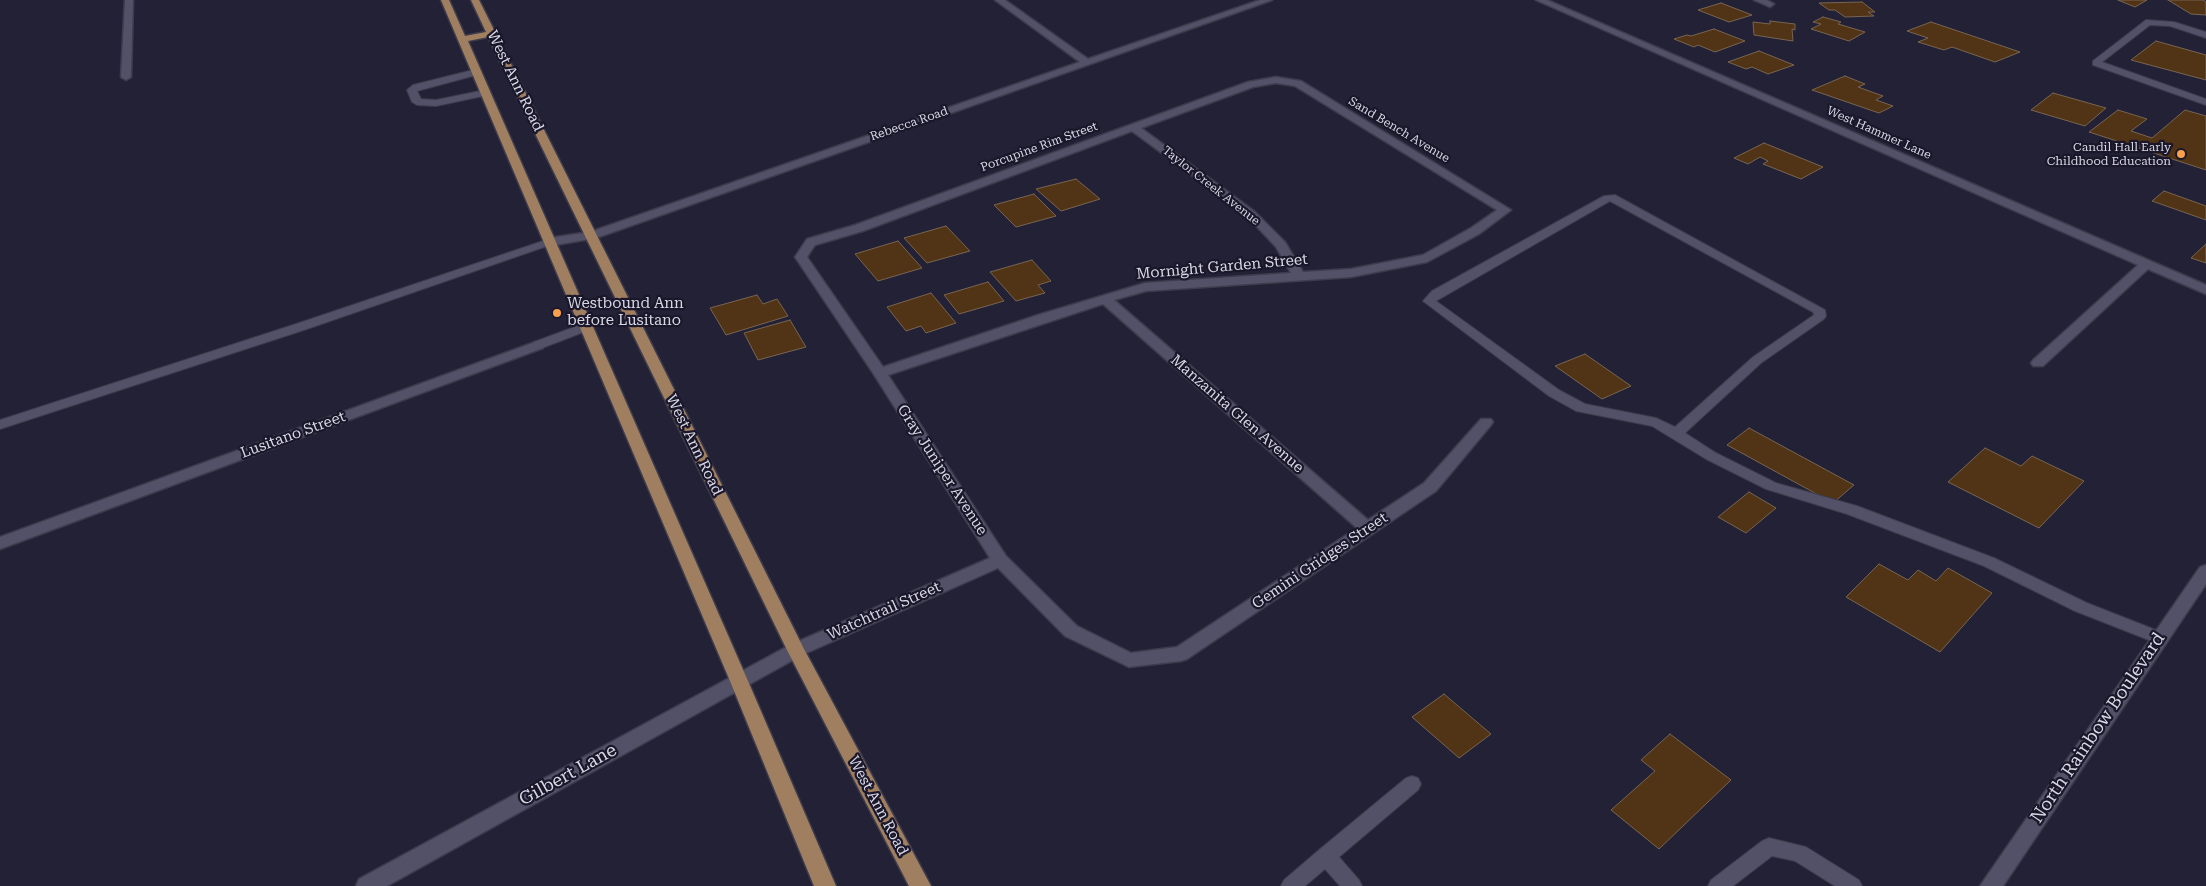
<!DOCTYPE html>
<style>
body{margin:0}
canvas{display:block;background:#232135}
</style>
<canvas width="2206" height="886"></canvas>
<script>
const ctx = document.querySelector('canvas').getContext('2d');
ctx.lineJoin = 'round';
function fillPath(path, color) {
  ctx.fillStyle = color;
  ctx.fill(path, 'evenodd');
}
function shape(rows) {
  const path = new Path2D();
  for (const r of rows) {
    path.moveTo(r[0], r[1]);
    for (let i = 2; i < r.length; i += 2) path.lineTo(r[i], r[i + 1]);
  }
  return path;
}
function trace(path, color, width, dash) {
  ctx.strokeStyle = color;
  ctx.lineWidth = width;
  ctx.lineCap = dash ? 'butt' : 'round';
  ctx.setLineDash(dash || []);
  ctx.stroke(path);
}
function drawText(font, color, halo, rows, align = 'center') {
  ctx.font = font + ' "Roboto Serif",serif';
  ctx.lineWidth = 4.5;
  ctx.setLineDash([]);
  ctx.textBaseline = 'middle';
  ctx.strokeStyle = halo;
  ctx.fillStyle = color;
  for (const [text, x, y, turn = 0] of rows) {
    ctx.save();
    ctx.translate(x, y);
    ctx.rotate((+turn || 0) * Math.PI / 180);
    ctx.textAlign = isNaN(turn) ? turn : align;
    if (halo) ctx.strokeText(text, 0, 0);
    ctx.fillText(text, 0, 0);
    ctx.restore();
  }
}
const building = shape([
 [2118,0,2147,0,2135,7,2118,0],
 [2168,0,2203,0,2206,2,2206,15,2191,14,2168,0],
 [1862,2,1875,12,1868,12,1874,16,1845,17,1835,10,1829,10,1819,3,1862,2],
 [1721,3,1752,15,1729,22,1698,10,1721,3],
 [1823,17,1841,22,1838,24,1865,32,1849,41,1811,29,1821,24,1813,22,1823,17],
 [1770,21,1795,24,1795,30,1792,29,1793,41,1754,35,1753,22,1770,24,1770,21],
 [1931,22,2020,52,1995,62,1952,47,1944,50,1918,42,1928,38,1907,31,1931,22],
 [1714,29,1745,41,1715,52,1698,45,1694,47,1674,39,1687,35,1691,36,1714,29],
 [2156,41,2206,55,2206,80,2131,60,2156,41],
 [1759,51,1794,65,1768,74,1752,67,1746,69,1728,62,1759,51],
 [1845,76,1865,84,1858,87,1883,96,1876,100,1893,106,1879,113,1812,90,1845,76],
 [2053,93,2106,108,2085,126,2031,110,2053,93],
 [2118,110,2147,119,2131,131,2152,138,2185,110,2206,116,2206,170,2089,132,2118,110],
 [1764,143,1823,167,1801,179,1763,164,1768,161,1760,157,1748,164,1734,158,1764,143],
 [1076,179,1100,199,1061,211,1036,189,1076,179],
 [2164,191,2206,206,2206,220,2152,201,2164,191],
 [1034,194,1056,216,1016,227,994,205,1034,194],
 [946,226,970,251,927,263,904,238,946,226],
 [898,241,922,268,878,281,855,254,898,241],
 [2206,244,2206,263,2191,258,2206,244],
 [1032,260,1051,281,1038,285,1045,293,1016,301,990,272,1032,260],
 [988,282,1004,301,959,314,944,295,988,282],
 [931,293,956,323,926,333,921,326,906,331,887,307,931,293],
 [757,295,763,304,777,299,788,316,726,335,710,308,757,295],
 [790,320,806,347,758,360,744,333,790,320],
 [1585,354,1631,386,1602,399,1555,366,1585,354],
 [1749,428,1854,485,1833,503,1727,445,1749,428],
 [1985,448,2021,466,2032,456,2084,481,2039,528,1948,482,1985,448],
 [1749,492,1776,508,1746,533,1718,517,1749,492],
 [1879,564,1908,580,1918,570,1936,581,1948,568,1992,593,1940,652,1846,597,1879,564],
 [1444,694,1491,734,1459,758,1412,717,1444,694],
 [1670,734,1731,780,1659,849,1611,810,1655,771,1641,760,1670,734]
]);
const lane = shape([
 [2146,20,2174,22,2206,32,2206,38,2170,26,2150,25,2102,62,2206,99,2206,105,2093,65,2093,61,2146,20],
 [477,69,480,70,480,74,417,91,421,99,436,100,485,90,488,91,488,95,436,106,417,105,412,102,407,90,413,85,477,69],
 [1615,195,1825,310,1826,316,1824,319,1761,363,1685,433,1716,453,1776,483,1857,506,1994,558,2087,603,2166,634,2168,638,2166,642,2160,644,2154,642,2075,611,1984,566,1847,514,1766,489,1706,459,1652,426,1576,411,1549,396,1423,301,1432,291,1604,196,1615,195],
 [1610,201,1813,312,1814,315,1753,357,1675,427,1656,418,1585,404,1559,390,1436,301,1610,201],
 [549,239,555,242,553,244,307,329,0,429,0,420,299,323,549,239],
 [585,323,589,324,591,327,589,330,542,348,534,348,532,345,534,342,585,323],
 [1412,776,1418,778,1421,784,1418,790,1339,857,1359,880,1362,886,1340,886,1325,869,1305,886,1281,886,1284,880,1319,850,1406,778,1412,776],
 [1769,838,1806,847,1859,880,1862,886,1835,886,1795,861,1772,856,1733,886,1708,886,1711,880,1762,841,1769,838]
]);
const street = shape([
 [125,0,133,0,131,77,126,80,121,77,125,0],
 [995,0,1005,0,1088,59,1260,0,1272,0,596,238,549,246,543,242,549,238,590,232,1080,62,995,0],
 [1536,0,1547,0,2206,285,2206,294,2148,269,2043,366,2033,366,2031,363,2033,360,2138,265,1536,0],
 [1754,0,1767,0,1774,4,1770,7,1754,0],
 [1276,77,1301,81,1511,210,1479,234,1427,262,1351,277,1146,291,1114,300,1368,520,1424,483,1481,419,1491,419,1493,422,1491,425,1436,491,1187,659,1181,661,1129,667,1065,636,998,568,802,655,387,886,356,886,359,879,790,645,990,558,873,373,795,257,807,239,855,225,1248,82,1276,77],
 [1276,83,1295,86,1497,210,1471,228,1423,255,1351,269,1303,272,1285,242,1255,212,1141,128,1253,87,1276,83],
 [1132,131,1247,216,1276,247,1291,273,1145,283,1038,315,883,367,807,257,815,245,863,231,1132,131],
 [1103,304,1357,528,1177,647,1131,653,1077,626,1006,556,888,375,1103,304],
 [538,341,543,342,545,345,543,348,0,549,0,537,538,341]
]);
const secondary = shape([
 [2206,565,2206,584,2003,886,1980,886,2200,567,2206,565]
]);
const primary = shape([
 [441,0,449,0,465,36,486,32,471,0,479,0,804,649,931,886,909,886,787,650,488,37,468,41,748,681,836,886,814,886,730,681,441,0]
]);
const markers = [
 [2181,154,5,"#f8a04b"],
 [557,313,5,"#f8a04b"]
];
const farStreetnames = [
 ["Rebecca Road",909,124,-19],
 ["Sand Bench Avenue",1399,130,31],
 ["West Hammer Lane",1879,133,24],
 ["Porcupine Rim Street",1039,147,-20],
 ["Taylor Creek Avenue",1211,186,38]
];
const farPoinames = [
 ["Candil Hall Early",2171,147],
 ["Childhood Education",2171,161]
];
const streetNames = [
 ["West Ann Road",515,81,64],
 ["Mornight Garden Street",1222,267,-5],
 ["Manzanita Glen Avenue",1237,414,41],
 ["Lusitano Street",293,435,-20],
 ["West Ann Road",694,445,64],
 ["Gray Juniper Avenue",942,470,57],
 ["Gemini Gridges Street",1320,561,-34],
 ["Watchtrail Street",884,611,-24],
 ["West Ann Road",878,806,62]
];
const poiNames = [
 ["Westbound Ann",567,304],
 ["before Lusitano",567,321]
];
const nearStreetnames = [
 ["North Rainbow Boulevard",2098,728,-56],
 ["Gilbert Lane",568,775,-29]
];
fillPath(building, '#513415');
trace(building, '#776452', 1);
trace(lane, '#3d3b4c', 2);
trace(street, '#3d3b4c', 3);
trace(secondary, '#3d3b4c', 3);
trace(primary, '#3d3b4c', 3);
fillPath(lane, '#535168');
fillPath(street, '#535168');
fillPath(secondary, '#535168');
fillPath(primary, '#9f7f60');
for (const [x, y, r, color] of markers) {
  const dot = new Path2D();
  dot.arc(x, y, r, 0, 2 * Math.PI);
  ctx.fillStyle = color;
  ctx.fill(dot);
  trace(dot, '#1a172b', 2);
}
drawText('12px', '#d7d7e4', '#1a172b', farStreetnames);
drawText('12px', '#d7d7e4', '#1a172b', farPoinames, 'right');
drawText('15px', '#d7d7e4', '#1a172b', streetNames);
drawText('15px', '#d7d7e4', '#1a172b', poiNames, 'left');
drawText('18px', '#d7d7e4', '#1a172b', nearStreetnames);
</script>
